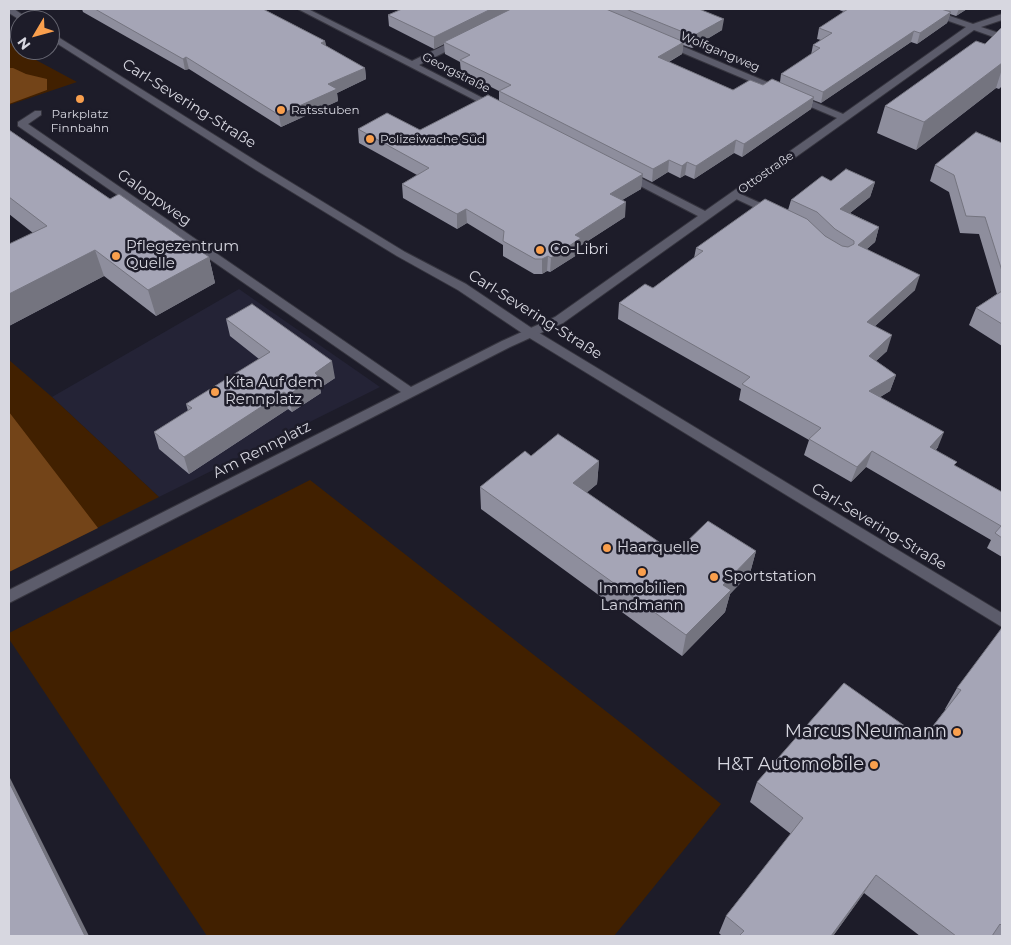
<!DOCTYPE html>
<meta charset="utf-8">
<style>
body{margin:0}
#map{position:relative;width:1011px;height:945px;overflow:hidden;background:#1d1c29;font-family:Montserrat,sans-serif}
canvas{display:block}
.frame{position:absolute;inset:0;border:10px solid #d7d7e0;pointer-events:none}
.north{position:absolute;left:10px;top:10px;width:50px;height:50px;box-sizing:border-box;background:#1d1c29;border:1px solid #676772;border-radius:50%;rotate:233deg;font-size:14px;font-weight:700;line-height:20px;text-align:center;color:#d7d7e0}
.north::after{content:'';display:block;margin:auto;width:18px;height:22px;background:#f99f4d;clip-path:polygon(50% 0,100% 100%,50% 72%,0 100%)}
</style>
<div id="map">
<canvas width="1011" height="945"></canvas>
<div class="frame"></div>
<div class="north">N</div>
</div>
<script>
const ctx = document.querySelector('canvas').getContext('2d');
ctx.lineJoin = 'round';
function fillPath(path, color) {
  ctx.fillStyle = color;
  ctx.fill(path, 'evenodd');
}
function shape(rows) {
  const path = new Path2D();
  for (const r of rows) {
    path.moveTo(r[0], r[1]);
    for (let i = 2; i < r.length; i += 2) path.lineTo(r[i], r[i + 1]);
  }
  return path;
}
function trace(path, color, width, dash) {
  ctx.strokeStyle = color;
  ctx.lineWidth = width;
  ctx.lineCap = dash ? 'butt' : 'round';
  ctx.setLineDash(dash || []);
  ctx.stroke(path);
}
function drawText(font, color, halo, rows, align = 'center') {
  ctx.font = font + ' Montserrat,sans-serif';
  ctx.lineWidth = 5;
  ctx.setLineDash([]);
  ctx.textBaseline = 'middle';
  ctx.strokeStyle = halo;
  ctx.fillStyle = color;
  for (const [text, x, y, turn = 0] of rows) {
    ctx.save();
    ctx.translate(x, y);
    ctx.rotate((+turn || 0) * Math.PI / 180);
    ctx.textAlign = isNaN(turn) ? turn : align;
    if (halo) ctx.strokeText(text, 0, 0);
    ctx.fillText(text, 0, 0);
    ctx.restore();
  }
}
const built = shape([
 [239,289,380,387,159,497,52,397]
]);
const green = shape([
 [9,42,36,60,77,82,9,105],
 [9,360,52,397,159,497,9,572],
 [310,480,630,730,721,804,614,936,207,936,9,639,9,633]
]);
const forest = shape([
 [9,68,13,68,26,74,47,79,47,90,9,104],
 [9,412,98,528,9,572]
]);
const service = shape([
 [736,192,778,211,779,213,774,216,770,215,732,197,731,195,736,192]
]);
const minor = shape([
 [298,9,308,9,412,61,457,39,463,39,463,43,419,65,500,107,495,110,492,109,298,9],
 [919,9,930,9,973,24,1002,14,1002,20,981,27,1002,34,1002,40,974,30,563,323,510,347,9,603,9,590,401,392,18,126,18,122,35,111,41,111,41,115,28,124,411,387,502,341,555,317,698,216,621,176,620,174,621,172,629,172,705,211,837,118,664,45,664,41,670,41,843,114,966,27,920,11,919,9]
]);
const tertiary = shape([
 [9,9,14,9,30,20,20,20,9,13,9,9],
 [50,32,264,166,405,252,466,284,536,331,1002,613,1002,627,528,337,458,290,397,256,256,170,50,39,50,32]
]);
const wall = shape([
 [82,9,263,9,325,41,326,46,365,68,366,79,337,93,338,101,281,127,189,69,185,70,83,12],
 [402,9,701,9,722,30,692,48,683,45,682,54,669,62,733,90,780,82,781,74,811,55,813,45,821,40,817,39,819,28,844,12,837,9,967,9,956,16,950,14,947,23,917,44,911,42,821,103,813,100,811,109,742,157,734,153,694,179,685,175,680,178,668,172,652,182,642,177,641,189,622,200,625,217,580,246,580,253,550,272,547,271,542,274,534,274,503,256,503,245,467,223,457,229,403,198,402,184,417,175,359,143,358,129,420,130,499,101,499,91,461,72,460,62,445,54,444,44,434,49,389,26,388,15],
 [1002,27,1002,86,999,89,996,88,916,150,877,133,885,106,985,44],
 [9,130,110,199,209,257,215,283,156,316,104,276,9,326,9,245,33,233,9,214],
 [1002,143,1002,346,969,325,976,308,997,294,979,234,960,233,949,192,930,181,935,165],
 [831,181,875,182,870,197,850,213,879,227,875,242,867,249,915,290,875,326,887,351,876,361,896,375,890,391,880,397,938,447,936,450,955,466,1002,492,1002,557,987,548,991,540,866,467,851,482,804,455,809,440,739,400,741,389,618,319,619,303,653,288,694,258,696,248,788,210,791,200],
 [226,319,335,378,320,388,321,393,292,412,288,409,189,474,159,449,154,432,188,411,186,404,259,359,230,336],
 [531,456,599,461,597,484,586,493,675,553,756,551,750,573,730,594,725,612,682,656,481,509,480,487],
 [1002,630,1002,936,920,936,864,893,833,936,722,936,719,933,726,916,791,834,750,802,757,782,923,739,946,709,945,709,957,688]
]);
const shadedWall = shape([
 [491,9,515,9,444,42,444,44,434,49,434,37],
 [959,9,967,9,956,16],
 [951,12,947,23,917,44,920,33],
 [724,19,722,30,692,48,693,36],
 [914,31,911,42,821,103,823,92],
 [325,41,327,53,321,43],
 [684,42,682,54,656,69,658,57],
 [186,57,189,69,185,70,183,59],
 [1002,63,1002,69,996,88,916,150,924,122],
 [365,68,366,79,337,93,338,101,281,127,279,115,328,84],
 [814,97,811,109,742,157,744,144],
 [736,140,734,153,694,179,696,166],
 [669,160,668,172,652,182,653,169],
 [687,162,685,175,680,178,682,166],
 [643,174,641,189,609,208,610,194],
 [875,182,870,197,836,224,840,209],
 [626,202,625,217,580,246,580,253,550,272,551,258,575,235],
 [466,209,467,223,457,229,457,214],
 [879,227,875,242,853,260,858,245],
 [95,250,104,276,9,326,9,294],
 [548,256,547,271,542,274,542,259],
 [209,257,215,283,156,316,148,290],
 [920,275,915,290,862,338,867,322],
 [892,335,887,351,864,372,869,356],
 [332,361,335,378,320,388,321,393,292,412,288,395,315,373],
 [896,375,890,391,864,407,869,391],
 [284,392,288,409,189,474,184,457],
 [944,432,938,447,924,462,930,447],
 [872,451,866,467,851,482,857,467],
 [599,461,597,484,571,506,573,483],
 [756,551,750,573,730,594,725,612,682,656,686,635,723,585],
 [9,776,89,936,85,936,9,782],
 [876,875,864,893,833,936,831,936]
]);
const building = shape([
 [95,9,263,9,325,41,321,43,365,68,328,84,337,89,279,115,186,57,183,59,95,9],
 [402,9,491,9,434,37,388,15,402,9],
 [511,9,606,9,684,42,658,57,733,90,750,80,763,85,772,79,814,97,744,144,736,140,696,166,687,162,682,166,669,160,653,169,499,91,511,85,460,60,470,55,444,42,511,9],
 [626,9,699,9,724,19,693,36,626,9],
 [848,9,941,9,951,12,920,33,914,31,823,92,781,74,820,48,813,45,832,33,819,28,848,9],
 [1002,27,1002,63,924,122,885,106,976,41,985,44,1002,27],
 [488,95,643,174,610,194,626,202,575,235,581,238,551,258,548,256,542,259,535,259,503,241,504,231,466,209,457,214,402,184,429,168,358,129,387,113,420,130,488,95],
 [9,130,110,199,119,194,209,257,148,290,95,250,9,294,9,244,47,226,9,197,9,130],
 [976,132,1002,143,1002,271,985,217,966,216,954,175,935,165,976,132],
 [846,169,875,182,840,209,879,227,858,245,920,275,867,322,892,335,869,356,896,375,869,391,944,432,930,447,957,462,954,465,1002,492,1002,538,995,533,1001,526,872,451,857,467,809,439,821,428,742,384,750,377,619,303,645,284,653,288,703,251,696,248,765,199,807,219,825,236,842,246,848,247,854,244,854,241,835,229,817,212,791,200,822,176,831,181,846,169],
 [1002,291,1002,324,976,308,1002,291],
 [252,304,332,361,315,373,318,376,288,395,284,392,184,457,154,432,192,408,186,404,270,352,226,319,252,304],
 [558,434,599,461,573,483,675,553,708,521,756,551,723,585,731,590,686,635,480,487,525,451,531,456,558,434],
 [1001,629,1002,630,1002,926,1000,924,992,936,956,936,876,875,831,936,739,936,744,931,726,916,803,818,757,782,844,683,923,739,961,690,957,688,1001,629],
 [9,782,85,936,9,936,9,782]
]);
const markers = [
 [80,99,5,"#f99f4d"],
 [281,110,5,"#f99f4d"],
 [370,139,5,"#f99f4d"],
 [540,250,5,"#f99f4d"],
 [116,256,5,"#f99f4d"],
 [215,392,5,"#f99f4d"],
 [607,548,5,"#f99f4d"],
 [642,572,5,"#f99f4d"],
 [714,577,5,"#f99f4d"],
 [957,732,5,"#f99f4d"],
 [874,765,5,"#f99f4d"]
];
const farStreetnames = [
 ["Wolfgangweg",720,52,23],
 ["Georgstraße",456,73,27],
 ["Ottostraße",766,173,-35]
];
const farPoinames = [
 ["Ratsstuben",291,110],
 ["Parkplatz",80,114,"center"],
 ["Finnbahn",80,128,"center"],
 ["Polizeiwache Süd",380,139]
];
const streetNames = [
 ["Carl-Severing-Straße",189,104,32],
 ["Galoppweg",154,198,35],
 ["Carl-Severing-Straße",535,315,32],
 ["Am Rennplatz",262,450,-27],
 ["Carl-Severing-Straße",879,527,31]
];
const poiNames = [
 ["Pflegezentrum",126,247],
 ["Quelle",126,264],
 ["Co-Libri",550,250],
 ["Kita Auf dem",225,383],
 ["Rennplatz",225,400],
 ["Haarquelle",617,548],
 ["Sportstation",724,577],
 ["Immobilien",642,589,"center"],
 ["Landmann",642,606,"center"]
];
const nearPoinames = [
 ["Marcus Neumann",947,732],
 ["H&T Automobile",864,765]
];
fillPath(built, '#242336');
fillPath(green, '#412000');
fillPath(forest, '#734418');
trace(service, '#36353f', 2);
trace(minor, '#36353f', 2);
trace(tertiary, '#36353f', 2);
fillPath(service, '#5c5c6b');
fillPath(minor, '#5c5c6b');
fillPath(tertiary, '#5c5c6b');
fillPath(wall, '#8e8e9d');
fillPath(shadedWall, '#74747f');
fillPath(building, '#a5a5b6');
trace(building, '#74747f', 1);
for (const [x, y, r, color] of markers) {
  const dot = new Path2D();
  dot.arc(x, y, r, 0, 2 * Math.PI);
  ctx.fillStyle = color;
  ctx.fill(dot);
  trace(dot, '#1d1c29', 2);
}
drawText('12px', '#d7d7e0', '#1d1c29', farStreetnames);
drawText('12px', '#d7d7e0', '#1d1c29', farPoinames, 'left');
drawText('15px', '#d7d7e0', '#1d1c29', streetNames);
drawText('15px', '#d7d7e0', '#1d1c29', poiNames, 'left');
drawText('18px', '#d7d7e0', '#1d1c29', nearPoinames, 'right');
</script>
